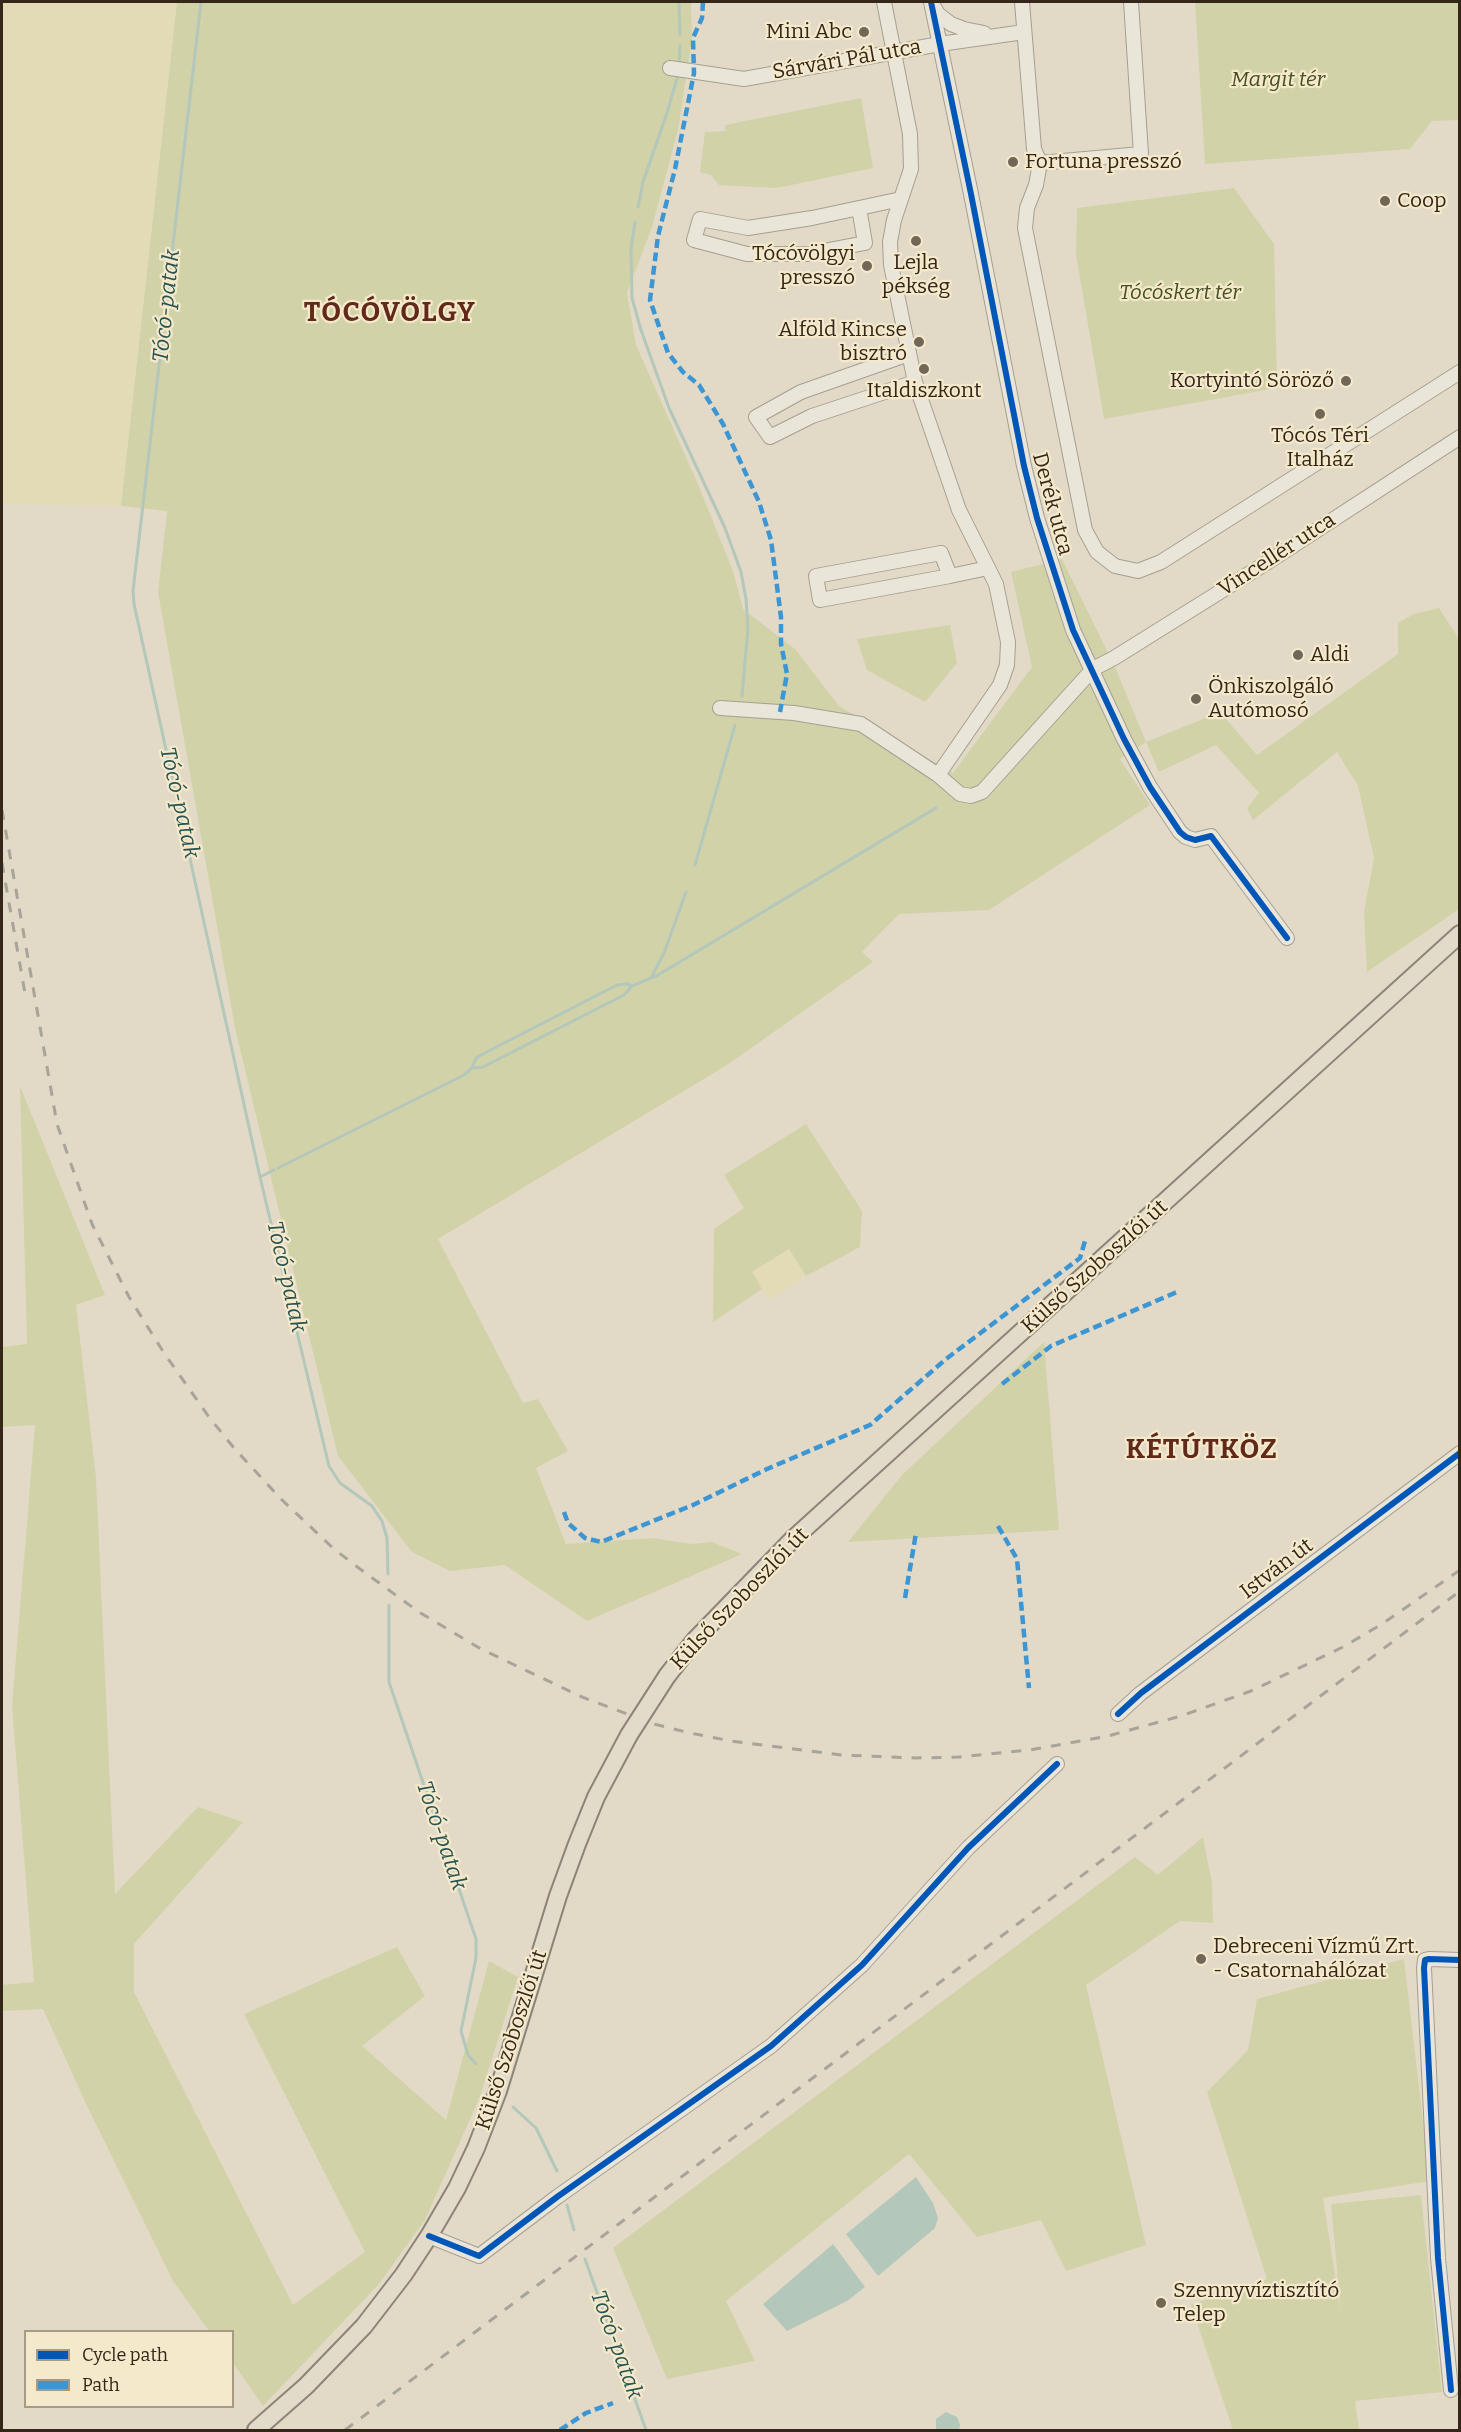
<!DOCTYPE html>
<meta charset="utf-8">
<style>
body{margin:0}
#map{position:relative;width:1461px;height:2432px;overflow:hidden;background:#e2dac7;font-family:Bitter,serif}
canvas{display:block}
.frame{position:absolute;inset:0;border:3px solid #34271a;pointer-events:none}
.legend{position:absolute;left:24px;top:2330px;width:210px;height:78px;box-sizing:border-box;background:#f5e9cb;border:2px solid #a89b84;margin:0;padding:8px 10px;list-style:none;font-size:18px;color:#34271a}
.legend li{display:flex;align-items:center;gap:12px;height:30px}
.legend b{width:30px;border:2px solid #a89b84}
</style>
<div id="map">
<canvas width="1461" height="2432"></canvas>
<div class="frame"></div>
<ul class="legend">
<li><b style="height:8px;background:#0057b8"></b>Cycle path</li>
<li><b style="height:8px;background:#3d96d4"></b>Path</li>
</ul>
</div>
<script>
const ctx = document.querySelector('canvas').getContext('2d');
ctx.lineJoin = 'round';
function fillPath(path, color) {
  ctx.fillStyle = color;
  ctx.fill(path, 'evenodd');
}
function shape(rows) {
  const path = new Path2D();
  for (const r of rows) {
    path.moveTo(r[0], r[1]);
    for (let i = 2; i < r.length; i += 2) path.lineTo(r[i], r[i + 1]);
  }
  return path;
}
function trace(path, color, width, dash) {
  ctx.strokeStyle = color;
  ctx.lineWidth = width;
  ctx.lineCap = dash ? 'butt' : 'round';
  ctx.setLineDash(dash || []);
  ctx.stroke(path);
}
function drawText(font, color, halo, rows, align = 'center') {
  ctx.font = font + ' Bitter,serif';
  ctx.lineWidth = 4.5;
  ctx.setLineDash([]);
  ctx.textBaseline = 'middle';
  ctx.strokeStyle = halo;
  ctx.fillStyle = color;
  for (const [text, x, y, turn = 0] of rows) {
    ctx.save();
    ctx.translate(x, y);
    ctx.rotate((+turn || 0) * Math.PI / 180);
    ctx.textAlign = isNaN(turn) ? turn : align;
    if (halo) ctx.strokeText(text, 0, 0);
    ctx.fillText(text, 0, 0);
    ctx.restore();
  }
}
const farmland = shape([
 [2,2,177,2,121,506,2,504],
 [789,1249,806,1276,768,1300,751,1272]
]);
const green = shape([
 [177,2,691,2,692,40,678,130,652,227,627,293,636,345,697,482,733,571,743,609,795,649,839,706,953,773,1032,667,1011,572,1062,559,1115,667,1146,742,1220,712,1257,755,1398,654,1398,623,1414,614,1439,608,1459,639,1459,909,1367,972,1364,912,1374,858,1358,786,1337,752,1253,820,1247,808,1259,793,1216,745,1159,772,1146,742,1120,759,1150,805,989,910,899,914,862,952,873,962,727,1065,438,1239,523,1403,538,1399,568,1451,536,1468,566,1544,652,1538,692,1544,712,1542,742,1554,587,1621,505,1565,450,1571,412,1552,338,1456,235,1028,158,592,167,511,121,506],
 [1195,2,1459,2,1459,120,1432,121,1410,149,1205,164],
 [861,98,873,168,777,188,719,185,711,175,700,172,705,132,725,131,725,125],
 [1234,188,1274,244,1277,388,1104,419,1076,254,1077,208],
 [950,625,957,663,925,702,867,670,857,639],
 [20,1086,105,1295,76,1305,96,1477,115,1894,198,1807,243,1822,134,1944,134,1992,293,2305,365,2252,244,2014,397,1947,425,1996,362,2046,446,2120,489,1961,518,1977,479,2099,425,2220,379,2284,263,2406,233,2363,232,2332,209,2331,173,2281,88,2108,43,2009,2,2011,2,1985,34,1982,12,1706,35,1425,2,1427,2,1347,27,1344],
 [806,1124,862,1211,860,1247,806,1276,789,1249,752,1272,762,1289,713,1322,714,1229,744,1208,724,1175],
 [1044,1342,1059,1530,848,1542,902,1475],
 [1203,1837,1212,1883,1213,1923,1180,1921,1086,1985,1146,2245,1066,2271,1041,2220,977,2237,909,2154,726,2301,755,2361,667,2379,613,2248,1135,1857,1158,1875],
 [1404,1959,1430,2181,1323,2198,1341,2313,1331,2204,1421,2195,1442,2392,1355,2401,1359,2430,1233,2430,1191,2305,1267,2279,1207,2092,1248,2050,1257,1999]
]);
const water = shape([
 [916,2177,933,2203,938,2218,935,2228,878,2276,846,2234],
 [833,2244,865,2287,847,2301,787,2331,763,2304],
 [946,2412,957,2417,960,2425,959,2430,936,2430,936,2419]
]);
const stream = shape([
 [201,2,133,591,134,604,260,1177,329,1466,340,1483,372,1506,382,1521,387,1538,388,1574],
 [679,2,680,35],
 [679,63,680,46],
 [638,207,643,182,667,113,678,75],
 [635,222,631,249,632,298,641,330,669,408,725,528,741,572,746,599,748,628,742,696],
 [695,865,735,725],
 [652,976,664,953,686,892],
 [472,1067,477,1057,617,985,627,984,632,986],
 [278,1168,464,1075,472,1068,483,1067,624,995,632,986,658,975,936,808],
 [260,1177,274,1170],
 [389,1605,389,1682,476,1939,476,1958,461,2031,468,2055,476,2064],
 [513,2107,536,2128,557,2171],
 [567,2205,574,2230],
 [585,2259,646,2430]
]);
const minor = shape([
 [884,2,910,134,911,169,894,220,890,242,891,265,915,382,959,510,996,584,1008,642,1007,665,1000,685,938,775],
 [931,2,971,194,1024,466,1037,518,1073,630,1124,739,1150,787,1180,832,1186,837,1195,840,1211,836,1287,938],
 [1022,2,1034,149,1040,163,1036,185,1027,208,1025,228,1085,530,1097,552,1115,566,1138,571,1161,562,1460,372],
 [934,7,938,14,951,24,964,29,984,33],
 [670,68,744,79,940,44,1024,32],
 [1040,163,1141,154,1131,2],
 [859,208,865,243,808,254,747,254,694,240,700,219,748,228,812,218,859,208,901,199],
 [909,354,801,392,756,417,770,437,812,416,915,382],
 [950,576,941,553,816,576,820,600,950,576,988,568],
 [720,708,794,713,861,724,938,775,960,794,971,796,982,792,1093,669,1114,658,1271,560,1460,437],
 [1118,1714,1141,1693,1460,1453],
 [429,2236,479,2256,557,2197,771,2046,862,1965,968,1848,1057,1764],
 [1451,2390,1438,2258,1424,1968,1425,1960,1429,1959,1460,1960]
]);
const major = shape([
 [667,1676,695,1640,792,1540,1460,934],
 [256,2430,306,2386,364,2326,404,2274,429,2236,457,2188,476,2148,498,2091,558,1896,577,1844,596,1797,629,1735]
]);
const rail = shape([
 [2,810,57,1124,92,1224,129,1297,164,1353,209,1417,234,1448,281,1499,334,1549,360,1569,419,1612,481,1649,582,1697,654,1724,690,1733,731,1741,841,1755,916,1758,959,1757,1030,1750,1108,1736,1181,1716,1251,1691,1343,1647,1382,1624,1460,1570],
 [2,863,26,999],
 [345,2430,1460,1591]
]);
const majorBridge = shape([
 [629,1735,667,1676]
]);
const quiet = shape([
 [703,2,702,18,693,38,694,73,675,169,658,236,650,300,668,353,683,372,699,385,723,424,759,502,771,540,781,617,781,644,787,674,780,712],
 [1002,1384,1051,1346,1177,1292],
 [564,1512,568,1523,585,1538,601,1542,693,1505,767,1469,870,1425,946,1359,1080,1258,1085,1241],
 [998,1526,1017,1559,1029,1688],
 [905,1598,916,1533],
 [560,2430,586,2413,613,2403]
]);
const cycleway = shape([
 [931,2,971,194,1024,466,1037,518,1073,630,1124,739,1150,787,1180,832,1186,837,1195,840,1211,836,1287,938],
 [1118,1714,1141,1693,1460,1453],
 [429,2236,479,2256,557,2197,771,2046,862,1965,968,1848,1057,1764],
 [1451,2390,1438,2258,1424,1968,1425,1960,1429,1959,1460,1960]
]);
const markers = [
 [864,32,6,"#716657"],
 [1013,162,6,"#716657"],
 [1385,201,6,"#716657"],
 [916,241,6,"#716657"],
 [867,266,6,"#716657"],
 [919,342,6,"#716657"],
 [924,369,6,"#716657"],
 [1346,381,6,"#716657"],
 [1320,414,6,"#716657"],
 [1298,655,6,"#716657"],
 [1196,699,6,"#716657"],
 [1201,1959,6,"#716657"],
 [1161,2303,6,"#716657"]
];
const poiNames = [
 ["Mini Abc",852,32,"right"],
 ["Fortuna presszó",1025,162],
 ["Coop",1397,201],
 ["Tócóvölgyi",855,254,"right"],
 ["presszó",855,278,"right"],
 ["Lejla",916,263,"center"],
 ["pékség",916,287,"center"],
 ["Alföld Kincse",907,330,"right"],
 ["bisztró",907,354,"right"],
 ["Kortyintó Söröző",1334,381,"right"],
 ["Italdiszkont",924,391,"center"],
 ["Tócós Téri",1320,436,"center"],
 ["Italház",1320,460,"center"],
 ["Aldi",1310,655],
 ["Önkiszolgáló",1208,687],
 ["Autómosó",1208,711],
 ["Debreceni Vízmű Zrt.",1213,1947],
 ["- Csatornahálózat",1213,1971],
 ["Szennyvíztisztító",1173,2291],
 ["Telep",1173,2315]
];
const streetNames = [
 ["Sárvári Pál utca",847,60,-10],
 ["Derék utca",1052,504,75],
 ["Vincellér utca",1277,555,-33],
 ["Külső Szoboszlói út",1095,1267,-42],
 ["István út",1277,1569,-37],
 ["Külső Szoboszlói út",740,1599,-46],
 ["Külső Szoboszlói út",512,2040,-72]
];
const parkNames = [
 ["Margit tér",1278,80],
 ["Tócóskert tér",1180,293]
];
const waterNames = [
 ["Tócó-patak",167,306,-84],
 ["Tócó-patak",179,803,77],
 ["Tócó-patak",286,1277,77],
 ["Tócó-patak",441,1836,71],
 ["Tócó-patak",616,2345,70]
];
const districtNames = [
 ["TÓCÓVÖLGY",390,313],
 ["KÉTÚTKÖZ",1202,1450]
];
fillPath(farmland, '#e3dbb6');
fillPath(green, '#d2d2a9');
fillPath(water, '#b3c7bb');
trace(stream, '#b3c7bb', 3);
trace(minor, '#a69f91', 16);
trace(major, '#8c8478', 20);
trace(minor, '#eae5d9', 14);
trace(major, '#e2dbca', 16);
trace(rail, '#a8a49a', 3, [10, 10]);
trace(majorBridge, '#8c8478', 20, []);
trace(majorBridge, '#e2dbca', 16);
trace(quiet, '#3d96d4', 4.5, [9, 4.5]);
trace(cycleway, '#0057b8', 6);
for (const [x, y, r, color] of markers) {
  const dot = new Path2D();
  dot.arc(x, y, r, 0, 2 * Math.PI);
  ctx.fillStyle = color;
  ctx.fill(dot);
  trace(dot, '#f5e9cb', 2);
}
drawText('21px', '#34271a', '#f5e9cb', poiNames, 'left');
drawText('21px', '#34271a', '#f5e9cb', streetNames);
drawText('italic 21px', '#445021', '#f5e9cb', parkNames);
drawText('italic 22px', '#295452', '#f5e9cb', waterNames);
ctx.letterSpacing = '1.5px';
drawText('bold 27px', '#612919', '#f5e9cb', districtNames);
ctx.letterSpacing = '0px';
</script>
